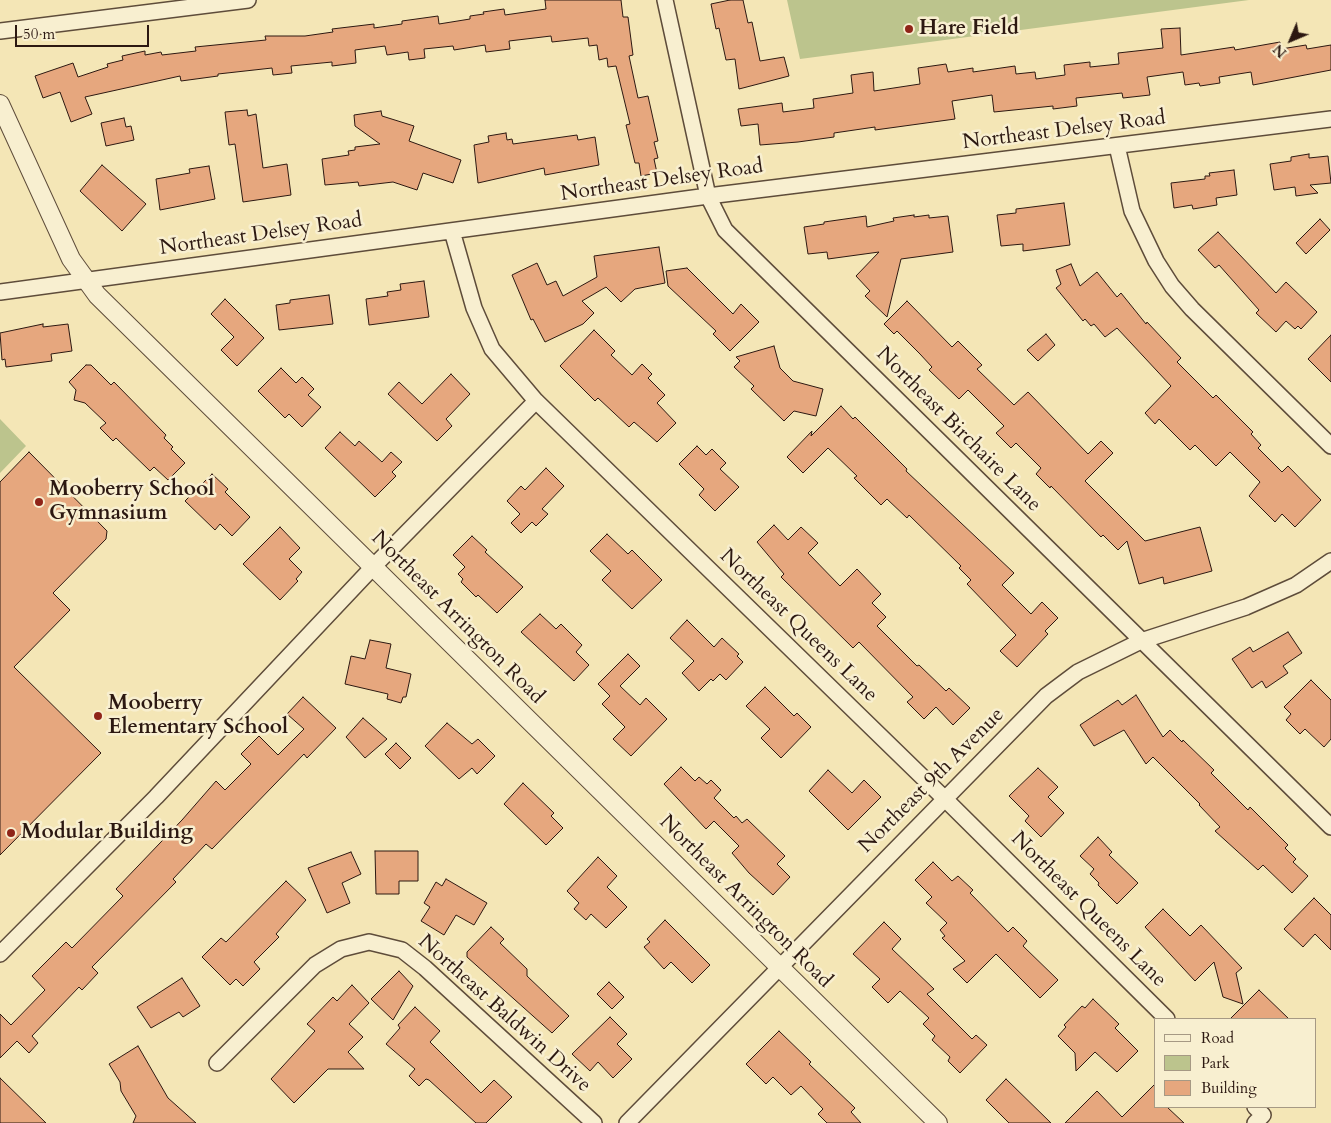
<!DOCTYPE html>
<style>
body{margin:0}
#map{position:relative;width:1331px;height:1123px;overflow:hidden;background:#f4e6b6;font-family:Cardo,serif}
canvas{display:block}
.legend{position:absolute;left:1154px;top:1018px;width:162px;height:90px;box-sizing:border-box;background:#f8efd0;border:1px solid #a69984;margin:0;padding:6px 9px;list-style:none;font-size:15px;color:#2c1811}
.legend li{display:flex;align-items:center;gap:10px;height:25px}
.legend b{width:25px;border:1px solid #a69984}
.north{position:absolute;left:1266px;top:15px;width:50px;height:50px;-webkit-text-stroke:4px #f8efd0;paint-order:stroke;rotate:225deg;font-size:14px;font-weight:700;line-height:20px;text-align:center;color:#2c1811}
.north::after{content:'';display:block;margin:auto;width:18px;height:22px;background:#2c1811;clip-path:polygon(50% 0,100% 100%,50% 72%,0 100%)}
.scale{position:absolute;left:15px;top:25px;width:134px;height:22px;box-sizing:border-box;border:2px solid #2c1811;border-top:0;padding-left:6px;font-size:15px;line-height:18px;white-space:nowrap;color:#2c1811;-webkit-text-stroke:4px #f8efd0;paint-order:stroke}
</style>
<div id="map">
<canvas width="1331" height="1123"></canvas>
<ul class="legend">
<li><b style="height:6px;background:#f8efd0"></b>Road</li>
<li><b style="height:14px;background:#bcc48d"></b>Park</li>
<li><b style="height:14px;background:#e6a77e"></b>Building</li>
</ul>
<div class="north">N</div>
<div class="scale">50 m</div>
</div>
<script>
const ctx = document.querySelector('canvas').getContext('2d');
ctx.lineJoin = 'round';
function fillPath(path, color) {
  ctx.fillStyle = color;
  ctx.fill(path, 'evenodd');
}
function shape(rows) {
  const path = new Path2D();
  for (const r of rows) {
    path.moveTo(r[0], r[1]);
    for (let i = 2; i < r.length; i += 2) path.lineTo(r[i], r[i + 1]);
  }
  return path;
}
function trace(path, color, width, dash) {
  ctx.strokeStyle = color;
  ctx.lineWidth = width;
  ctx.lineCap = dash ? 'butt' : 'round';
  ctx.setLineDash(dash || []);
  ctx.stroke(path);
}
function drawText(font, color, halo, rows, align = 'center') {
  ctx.font = font + ' Cardo,serif';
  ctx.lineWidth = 5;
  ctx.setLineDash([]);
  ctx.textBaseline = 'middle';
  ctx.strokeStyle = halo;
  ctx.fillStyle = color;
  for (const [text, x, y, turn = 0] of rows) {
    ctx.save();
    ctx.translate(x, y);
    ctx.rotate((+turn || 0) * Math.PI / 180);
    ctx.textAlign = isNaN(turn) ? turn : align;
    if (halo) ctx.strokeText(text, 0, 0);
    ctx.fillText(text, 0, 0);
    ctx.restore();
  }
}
const green = shape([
 [787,0,1249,0,800,59],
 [0,419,26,446,0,473]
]);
const building = shape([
 [545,0,621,0,623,17,628,17,633,55,629,56,638,98,648,96,658,141,654,142,658,158,654,159,657,173,641,176,639,163,635,163,626,125,630,124,616,66,608,67,607,58,599,60,597,45,589,46,588,38,552,42,551,36,509,41,510,49,486,52,485,45,454,50,453,46,424,49,425,58,409,60,408,52,387,55,385,46,355,50,356,63,332,66,332,62,291,66,292,73,273,75,272,68,218,74,218,76,181,81,180,76,85,97,92,114,71,122,60,92,43,98,35,76,73,63,78,77,108,67,107,64,123,60,122,56,145,51,145,55,161,52,162,55,196,51,195,47,266,40,265,36,305,36,333,32,332,29,374,24,374,28,402,24,402,21,438,16,439,24,470,19,470,16,484,14,483,12,504,9,505,15,546,9,545,0],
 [730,0,743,0,748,23,752,22,760,61,784,57,789,76,739,89,735,59,726,60,719,28,716,29,711,4,730,0],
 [1180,28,1181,55,1234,47,1235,50,1280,42,1281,49,1306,45,1307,49,1331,45,1331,70,1253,85,1251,72,1219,77,1220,83,1200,86,1199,83,1185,85,1183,72,1147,77,1150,95,1123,98,1122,93,1076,98,1077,106,1053,109,1053,106,994,112,992,95,952,101,955,119,875,130,875,127,834,133,834,137,798,142,760,145,758,124,741,126,738,109,782,103,783,112,814,108,813,99,853,93,851,75,873,72,874,91,920,84,918,68,946,64,948,72,973,68,973,72,1015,66,1016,74,1035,72,1036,79,1065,75,1064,65,1090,62,1090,67,1119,64,1118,53,1163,48,1161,29,1180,28],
 [247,110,248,116,256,114,263,168,287,164,291,195,243,202,235,144,229,145,225,112,247,110],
 [381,111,382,116,414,126,409,141,461,160,453,183,423,173,417,190,393,182,359,186,358,182,325,185,322,159,349,155,348,151,355,150,355,147,380,144,355,126,354,115,381,111],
 [124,118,126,127,131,126,134,140,106,146,101,123,124,118],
 [506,133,507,140,512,139,513,144,577,135,578,140,595,137,599,165,545,175,544,168,478,183,474,145,489,142,488,136,506,133],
 [1309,154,1309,158,1328,156,1331,183,1310,185,1318,193,1296,196,1295,187,1274,190,1270,164,1291,161,1291,157,1309,154],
 [102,165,146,204,122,231,80,191,102,165],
 [209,166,215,199,160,210,156,179,190,173,189,169,209,166],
 [1234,170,1237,195,1216,198,1217,205,1193,209,1192,205,1174,208,1171,183,1205,179,1205,176,1210,176,1209,173,1234,170],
 [1064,203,1070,245,1023,251,1023,244,1001,246,997,215,1016,213,1016,209,1064,203],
 [914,215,914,217,929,215,929,218,948,216,953,252,901,259,887,317,865,296,870,291,856,276,879,252,828,259,827,252,808,254,804,227,824,224,824,222,866,216,867,227,894,221,893,218,914,215],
 [1320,219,1330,230,1306,254,1296,243,1320,219],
 [1218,232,1276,293,1286,282,1317,312,1301,329,1298,326,1295,329,1286,321,1276,332,1256,313,1259,310,1219,265,1215,268,1198,250,1218,232],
 [659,247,665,283,635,289,621,302,606,287,582,301,594,313,583,324,545,342,533,319,531,320,512,275,537,263,547,285,556,281,563,296,597,277,594,256,659,247],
 [1071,264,1080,286,1097,272,1117,297,1121,293,1146,324,1147,322,1181,358,1177,362,1213,398,1216,395,1253,432,1251,434,1261,445,1258,448,1282,472,1288,466,1321,500,1295,527,1282,514,1275,522,1249,496,1260,482,1230,452,1216,466,1195,445,1190,450,1159,419,1155,424,1145,413,1171,386,1117,328,1105,337,1094,324,1091,326,1085,319,1083,321,1056,288,1061,284,1056,270,1071,264],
 [687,268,733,314,741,304,759,322,730,351,713,334,716,331,668,286,666,271,687,268],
 [424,281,429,317,369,325,366,299,388,296,387,292,401,290,400,284,424,281],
 [329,295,333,324,279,330,276,305,290,303,290,300,329,295],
 [225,299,264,338,237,366,221,350,234,337,211,314,225,299],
 [907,301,952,347,958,341,982,365,977,369,1014,405,1028,392,1088,454,1101,441,1113,453,1085,481,1145,541,1200,527,1212,571,1164,584,1163,577,1139,584,1127,541,1118,550,1103,535,1101,537,1051,486,1050,488,1036,474,1041,468,1016,443,1011,448,996,433,1004,426,968,390,959,399,929,370,932,367,920,354,897,331,894,334,884,324,907,301],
 [43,324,43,327,68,324,72,351,51,354,52,361,6,367,5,359,2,360,0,333,43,324],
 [594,330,615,351,611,355,632,375,642,364,652,374,648,378,665,395,657,403,676,423,657,442,634,422,629,427,598,398,595,401,560,366,594,330],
 [1046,334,1055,345,1038,361,1027,350,1046,334],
 [1331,335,1331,382,1308,359,1331,335],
 [774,346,780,368,793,381,823,389,816,416,794,411,784,421,751,389,754,386,734,367,740,361,736,357,774,346],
 [86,365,91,365,111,385,114,382,166,435,164,438,173,447,171,449,185,463,168,480,154,467,150,471,116,438,113,441,100,428,106,423,85,403,74,400,76,390,69,382,86,365],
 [281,368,296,383,302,377,314,389,308,395,321,407,302,427,289,414,285,418,258,391,281,368],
 [451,374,470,394,446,419,452,426,437,441,388,394,399,382,422,404,451,374],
 [841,406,853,419,855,417,907,469,906,471,1014,573,1002,585,1031,614,1042,602,1058,618,1045,631,1048,634,1017,667,1000,651,1016,635,967,584,971,580,959,568,961,566,909,515,907,518,887,499,881,505,854,478,857,476,828,448,803,473,787,457,812,431,811,436,841,406],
 [340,432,355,446,359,441,382,462,391,452,402,462,392,472,396,476,375,497,325,448,340,432],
 [697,446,706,455,712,449,726,463,720,469,739,487,715,511,699,495,704,489,679,464,697,446],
 [29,452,107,531,106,539,53,593,70,610,14,667,101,753,0,855,0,482,29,452],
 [546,468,564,486,542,509,548,514,536,526,532,522,521,533,511,523,520,514,507,501,521,486,525,490,546,468],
 [212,474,228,489,225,492,250,517,232,536,220,524,215,530,185,501,212,474],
 [774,525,788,540,801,527,818,543,808,553,840,586,857,569,881,594,872,603,886,617,877,626,917,666,919,665,946,691,949,688,970,708,953,725,936,707,924,719,907,702,913,697,859,642,853,648,781,577,784,574,757,542,774,525],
 [280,527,300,548,289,559,302,572,296,579,298,581,280,600,243,564,280,527],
 [607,534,628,554,632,550,662,580,632,609,602,580,611,571,590,551,607,534],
 [472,536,487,550,485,552,523,587,497,613,478,595,476,597,461,582,463,579,458,574,465,567,453,555,472,536],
 [540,614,556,629,561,624,582,645,576,652,589,665,574,681,521,632,540,614],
 [687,620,714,647,722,638,739,654,737,656,743,662,726,680,720,674,713,681,711,679,699,691,682,673,694,661,670,638,687,620],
 [1288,632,1302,653,1283,666,1288,673,1266,688,1262,681,1252,688,1232,659,1250,647,1253,652,1288,632],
 [370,640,391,644,386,668,411,674,406,697,403,697,401,703,387,699,388,694,345,684,351,656,365,659,370,640],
 [628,654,640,666,620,686,640,705,646,698,667,719,631,756,613,739,625,727,602,704,610,696,598,684,628,654],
 [1311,680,1331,700,1331,739,1324,747,1305,729,1300,734,1286,720,1291,714,1284,707,1311,680],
 [765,687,794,716,797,713,811,727,781,758,761,738,770,729,746,706,765,687],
 [1136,695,1163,737,1170,730,1182,742,1183,740,1214,770,1211,773,1248,810,1250,807,1288,845,1285,848,1296,859,1293,862,1308,876,1292,893,1263,865,1258,870,1215,831,1220,827,1199,805,1200,804,1153,757,1146,764,1124,730,1094,746,1080,725,1118,700,1122,705,1136,695],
 [303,697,336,728,307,758,304,754,212,849,206,844,173,879,176,882,92,967,98,973,82,990,79,987,32,1036,38,1043,29,1053,17,1041,0,1058,0,1014,11,1025,45,990,32,976,66,942,72,948,123,896,116,889,182,820,216,781,225,790,251,764,241,754,259,736,278,755,304,729,287,714,303,697],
 [363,718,387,739,365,758,346,737,363,718],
 [447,723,472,744,478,739,495,756,477,774,472,768,459,779,425,746,447,723],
 [396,743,411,758,400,769,385,754,396,743],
 [681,767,695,781,699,777,707,784,711,780,721,790,714,798,734,818,736,816,742,823,747,819,785,856,777,864,790,877,773,895,749,873,732,853,739,846,714,821,706,829,664,784,681,767],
 [1038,768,1058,787,1048,797,1064,813,1041,837,1025,821,1029,816,1009,796,1038,768],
 [828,770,852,793,864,780,881,797,848,830,809,791,828,770],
 [523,783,554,813,551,816,563,828,546,845,504,804,523,783],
 [1098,837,1112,852,1109,855,1138,883,1117,904,1098,885,1099,883,1090,874,1094,869,1080,856,1098,837],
 [375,851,418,851,418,881,399,881,399,894,376,894,375,851],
 [351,852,361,874,342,883,350,903,327,913,308,868,351,852],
 [598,857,617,876,607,887,627,907,606,928,591,914,586,920,574,909,579,903,567,891,598,857],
 [933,862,952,881,958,876,973,890,970,893,1008,932,1013,927,1027,941,1023,946,1058,980,1040,998,996,954,967,983,953,969,965,961,942,938,945,936,940,930,947,923,926,903,932,897,915,880,933,862],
 [446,879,487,903,474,925,456,915,444,935,421,921,430,907,424,903,436,882,442,886,446,879],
 [286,881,306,900,276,934,279,937,254,962,260,969,243,986,236,979,230,985,202,957,221,938,226,942,286,881],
 [1314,898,1331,915,1331,950,1315,934,1303,947,1284,929,1314,898],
 [1163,909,1190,936,1201,925,1242,968,1236,973,1243,1004,1223,997,1214,962,1195,981,1145,927,1163,909],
 [665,920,710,965,692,983,671,962,664,969,644,947,650,942,647,939,665,920],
 [884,922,901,939,892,949,934,989,927,994,972,1039,976,1035,987,1045,960,1073,948,1061,950,1057,932,1040,935,1036,923,1024,929,1018,900,991,888,1003,872,987,880,979,853,954,884,922],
 [491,927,504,939,500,943,527,969,527,976,569,1016,552,1033,467,957,467,952,491,927],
 [399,971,413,986,393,1020,371,999,399,971],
 [182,978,200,1006,183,1017,179,1012,151,1028,137,1007,182,978],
 [609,982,624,997,612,1009,597,994,609,982],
 [352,985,369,1003,349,1024,363,1037,348,1052,364,1069,328,1069,294,1103,271,1079,315,1031,307,1024,333,997,337,1001,352,985],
 [1259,990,1289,1019,1230,1019,1259,990],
 [1093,999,1119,1024,1115,1028,1138,1051,1117,1072,1095,1052,1076,1071,1075,1053,1058,1036,1066,1027,1064,1025,1082,1006,1085,1008,1093,999],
 [415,1007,440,1031,430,1042,481,1093,494,1080,512,1097,486,1123,476,1123,429,1080,426,1079,419,1086,409,1076,415,1069,386,1044,400,1028,398,1025,415,1007],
 [610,1017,627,1034,617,1044,632,1059,613,1078,598,1062,590,1071,572,1054,610,1017],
 [779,1031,811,1062,809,1064,855,1108,851,1112,861,1123,827,1123,818,1114,823,1109,801,1086,791,1095,773,1077,766,1084,746,1064,779,1031],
 [138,1046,168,1098,196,1123,133,1123,136,1116,121,1091,120,1082,109,1064,138,1046],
 [0,1078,46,1123,0,1123,0,1078],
 [1006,1079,1051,1123,1009,1123,986,1100,1006,1079],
 [1155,1084,1155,1107,1167,1107,1184,1123,1065,1123,1097,1091,1122,1117,1155,1084]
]);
const minor = shape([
 [665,0,708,196,725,230,1331,827],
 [0,31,248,0],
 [1117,146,1132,211,1156,261,1172,286,1192,309,1331,446],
 [452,231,474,308,492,349,536,401,945,799,1167,1019],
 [0,292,708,196,1331,119],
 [0,954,156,797,373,567,536,401],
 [217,1063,315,965,341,949,369,942,402,950,425,968,594,1123],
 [627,1123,1046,696,1078,672,1141,641,1246,607,1296,585,1331,561],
 [1255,1123,1263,1115,1255,1107]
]);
const tertiary = shape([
 [0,104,71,259,97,295,938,1123]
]);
const markers = [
 [909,29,5,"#8f2418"],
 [39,502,5,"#8f2418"],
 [98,716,5,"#8f2418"],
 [11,833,5,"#8f2418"]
];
const poiNames = [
 ["Hare Field",919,29],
 ["Mooberry School",49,490],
 ["Gymnasium",49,514],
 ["Mooberry",108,704],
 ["Elementary School",108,728],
 ["Modular Building",21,833]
];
const streetNames = [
 ["Northeast Delsey Road",1064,131,-7],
 ["Northeast Delsey Road",662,181,-8],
 ["Northeast Delsey Road",261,235,-8],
 ["Northeast Birchaire Lane",958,430,45],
 ["Northeast Arrington Road",457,618,45],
 ["Northeast Queens Lane",798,626,44],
 ["Northeast 9th Avenue",932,781,-45],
 ["Northeast Arrington Road",745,902,45],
 ["Northeast Queens Lane",1088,910,45],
 ["Northeast Baldwin Drive",504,1014,42]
];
fillPath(green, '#bcc48d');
fillPath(building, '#e6a77e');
trace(building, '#2c1811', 1);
trace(minor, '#5e4c3a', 18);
trace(tertiary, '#5e4c3a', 20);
trace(minor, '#f8efd0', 15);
trace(tertiary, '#f8efd0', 18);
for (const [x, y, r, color] of markers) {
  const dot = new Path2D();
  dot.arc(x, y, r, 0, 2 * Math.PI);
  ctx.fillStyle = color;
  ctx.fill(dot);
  trace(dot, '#f8efd0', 2);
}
drawText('bold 21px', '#2c1811', '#f8efd0', poiNames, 'left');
drawText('21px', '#2c1811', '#f8efd0', streetNames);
</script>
